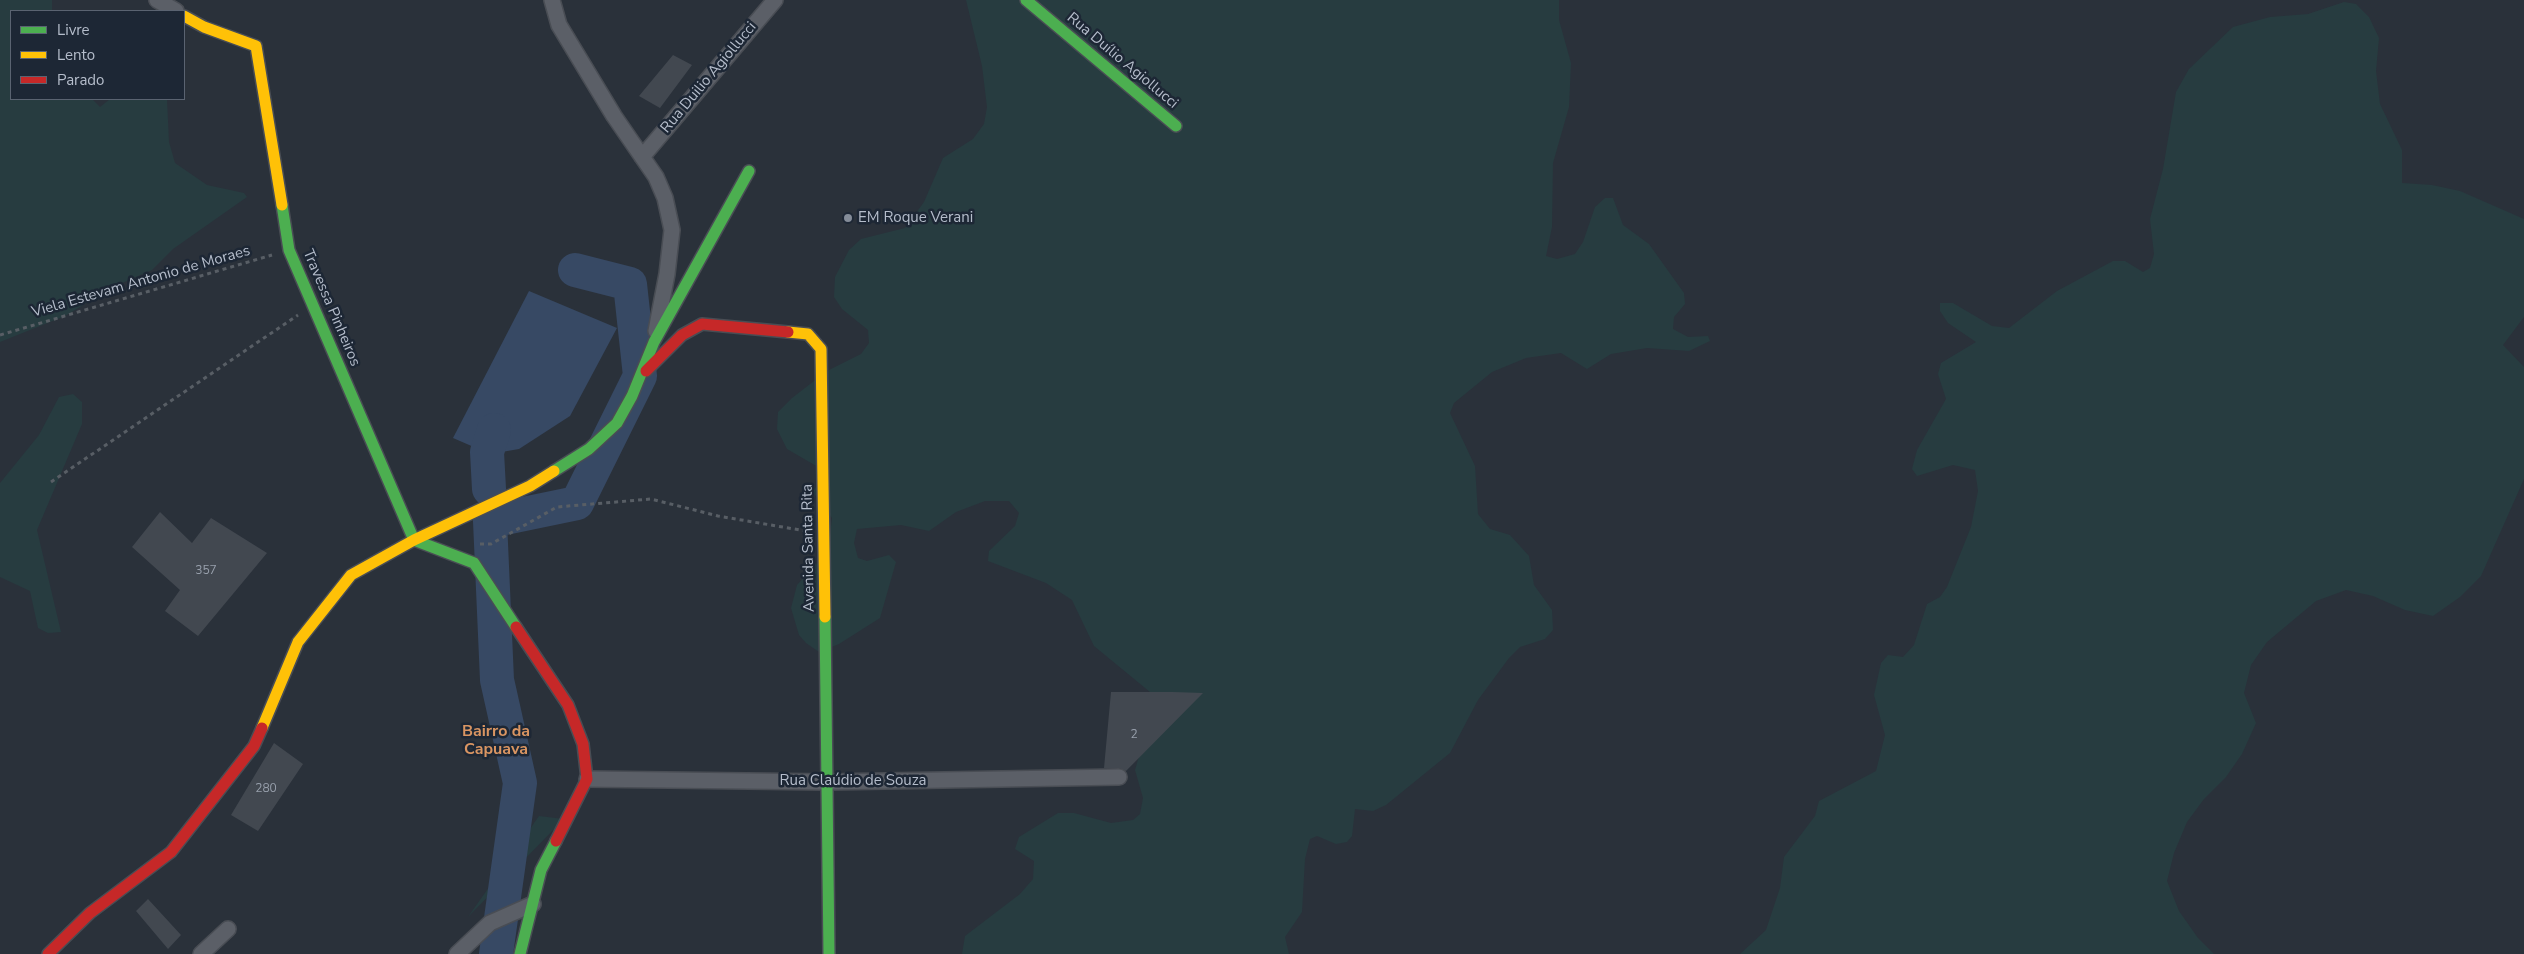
<!DOCTYPE html>
<meta charset="utf-8">
<style>
body{margin:0}
#map{position:relative;width:2524px;height:954px;overflow:hidden;background:#2a313a;font-family:"Nunito Sans",sans-serif}
canvas{display:block}
.legend{position:absolute;left:10px;top:10px;width:175px;height:90px;box-sizing:border-box;background:#1d2735;border:1px solid #5a6371;margin:0;padding:6px 9px;list-style:none;font-size:15px;color:#b5bdcb}
.legend li{display:flex;align-items:center;gap:10px;height:25px}
.legend b{width:25px;border:1px solid #5a6371}
</style>
<div id="map">
<canvas width="2524" height="954"></canvas>
<ul class="legend">
<li><b style="height:6px;background:#4caf50"></b>Livre</li>
<li><b style="height:6px;background:#ffc107"></b>Lento</li>
<li><b style="height:6px;background:#c62828"></b>Parado</li>
</ul>
</div>
<script>
const ctx = document.querySelector('canvas').getContext('2d');
ctx.lineJoin = 'round';
function fillPath(path, color) {
  ctx.fillStyle = color;
  ctx.fill(path, 'evenodd');
}
function shape(rows) {
  const path = new Path2D();
  for (const r of rows) {
    path.moveTo(r[0], r[1]);
    for (let i = 2; i < r.length; i += 2) path.lineTo(r[i], r[i + 1]);
  }
  return path;
}
function trace(path, color, width, dash) {
  ctx.strokeStyle = color;
  ctx.lineWidth = width;
  ctx.lineCap = dash ? 'butt' : 'round';
  ctx.setLineDash(dash || []);
  ctx.stroke(path);
}
function drawText(font, color, halo, rows, align = 'center') {
  ctx.font = font + ' "Nunito Sans",sans-serif';
  ctx.lineWidth = 5;
  ctx.setLineDash([]);
  ctx.textBaseline = 'middle';
  ctx.strokeStyle = halo;
  ctx.fillStyle = color;
  for (const [text, x, y, turn = 0] of rows) {
    ctx.save();
    ctx.translate(x, y);
    ctx.rotate((+turn || 0) * Math.PI / 180);
    ctx.textAlign = isNaN(turn) ? turn : align;
    if (halo) ctx.strokeText(text, 0, 0);
    ctx.fillText(text, 0, 0);
    ctx.restore();
  }
}
const green = shape([
 [0,0,52,0,52,11,11,11,11,99,92,99,100,107,110,99,167,99,169,142,175,163,207,185,244,193,247,197,173,249,152,270,113,287,65,316,0,342],
 [966,0,1559,0,1559,20,1571,63,1569,107,1553,163,1552,227,1546,256,1557,259,1575,254,1583,242,1595,207,1605,198,1613,198,1623,225,1649,244,1684,293,1685,304,1674,317,1673,329,1688,337,1708,336,1710,341,1689,351,1647,348,1611,354,1587,369,1561,353,1526,358,1492,372,1454,403,1450,413,1475,466,1478,514,1490,529,1510,535,1529,556,1534,585,1552,610,1553,630,1545,639,1520,647,1509,658,1478,700,1450,753,1386,805,1373,811,1355,809,1352,836,1347,842,1336,844,1317,836,1310,839,1305,859,1302,912,1285,937,1289,954,962,954,965,936,1020,894,1033,879,1034,861,1015,849,1019,837,1058,813,1074,813,1111,823,1133,820,1140,814,1143,798,1135,770,1150,719,1150,692,1094,646,1072,600,1046,583,988,561,989,551,1015,526,1019,513,1009,501,985,501,956,512,929,531,901,525,857,529,854,543,858,558,867,561,889,555,896,562,880,618,839,644,819,652,806,643,799,635,791,608,797,585,828,551,832,518,812,491,830,474,787,449,777,429,778,412,792,398,827,371,861,354,869,343,868,330,842,309,834,297,835,277,849,250,861,239,905,228,924,202,943,158,973,139,984,124,987,107,982,66],
 [2344,2,2356,4,2369,17,2379,38,2376,71,2380,104,2402,150,2402,183,2432,185,2460,191,2524,219,2524,317,2503,345,2524,367,2524,479,2481,576,2460,597,2433,616,2405,610,2373,596,2346,590,2316,601,2267,642,2251,665,2244,693,2256,723,2242,754,2226,777,2204,799,2187,822,2174,853,2167,881,2179,911,2198,938,2214,954,1740,954,1766,930,1780,888,1784,857,1815,816,1819,801,1876,771,1885,735,1874,695,1881,663,1888,655,1903,657,1914,645,1927,604,1940,597,1947,587,1971,527,1978,491,1975,470,1953,465,1917,476,1912,469,1917,450,1946,399,1938,374,1941,363,1976,342,1948,323,1940,311,1940,303,1953,303,1992,326,2009,328,2057,291,2113,261,2125,261,2143,272,2150,268,2154,254,2150,219,2163,169,2176,92,2189,69,2233,27,2270,17,2308,14],
 [73,394,82,402,82,424,37,530,61,632,48,633,38,628,30,591,0,577,0,483,39,435,59,397],
 [539,816,564,819,468,917]
]);
const water = shape([
 [529,291,617,328,570,416,519,449,490,454,453,438]
]);
const river = shape([
 [489,489,487,452,494,430],
 [496,954,520,783,497,680,490,521,577,503,640,376,630,284,575,270]
]);
const building = shape([
 [673,55,692,65,660,108,639,96],
 [160,512,192,543,211,518,267,553,198,636,165,611,180,590,132,547],
 [1111,692,1173,692,1203,693,1126,771,1119,768,1104,768],
 [274,743,303,764,258,831,231,815],
 [148,899,181,935,168,949,136,911]
]);
const path = shape([
 [0,335,272,255],
 [51,482,298,315],
 [480,544,491,544,557,507,651,499,718,516,806,531]
]);
const street = shape([
 [157,0,176,11],
 [552,0,559,25,614,116,656,177,665,198,672,230,667,274,656,331],
 [642,157,775,0],
 [587,779,827,782,1119,777],
 [201,954,228,929],
 [457,954,490,923,533,904]
]);
const fast = shape([
 [1026,0,1176,126],
 [282,205,289,250,414,540,474,563,516,627],
 [554,471,589,449,617,423,632,396,654,342,749,171],
 [825,617,829,954],
 [520,954,541,870,556,841]
]);
const slow = shape([
 [184,16,204,27,256,46,282,205],
 [788,332,808,334,821,349,825,617],
 [262,728,298,642,351,575,414,540,530,486,554,471]
]);
const jam = shape([
 [646,371,682,335,702,324,788,332],
 [516,627,568,705,583,744,587,779,556,841],
 [48,954,90,913,171,852,254,746,262,728]
]);
const markers = [
 [848,218,5,"#848c98"]
];
const numberNames = [
 ["357",206,571],
 ["2",1134,735],
 ["280",266,789]
];
const streetNames = [
 ["Rua Duílio Agiollucci",1122,61,40],
 ["Rua Duilio Agiollucci",709,78,-50],
 ["Viela Estevam Antonio de Moraes",141,282,-16],
 ["Travessa Pinheiros",331,308,67],
 ["Avenida Santa Rita",809,548,-91],
 ["Rua Claúdio de Souza",853,781]
];
const poiNames = [
 ["EM Roque Verani",858,218]
];
const neighbourhoodNames = [
 ["Bairro da",496,732],
 ["Capuava",496,750]
];
fillPath(green, '#273c40');
fillPath(water, '#374964');
trace(river, '#374964', 34);
fillPath(building, '#424850');
trace(street, '#494d54', 18);
trace(fast, '#494d54', 14);
trace(slow, '#494d54', 14);
trace(jam, '#494d54', 14);
trace(path, '#585e65', 3, [4, 4]);
trace(street, '#5b5f67', 15);
trace(fast, '#4caf50', 11);
trace(slow, '#ffc107', 11);
trace(jam, '#c62828', 11);
for (const [x, y, r, color] of markers) {
  const dot = new Path2D();
  dot.arc(x, y, r, 0, 2 * Math.PI);
  ctx.fillStyle = color;
  ctx.fill(dot);
  trace(dot, '#1d2735', 2);
}
drawText('12px', '#98a0ac', null, numberNames);
drawText('15px', '#b5bdcb', '#1d2735', streetNames);
drawText('15px', '#b5bdcb', '#1d2735', poiNames, 'left');
drawText('bold 16px', '#d99562', '#1d2735', neighbourhoodNames);
</script>
